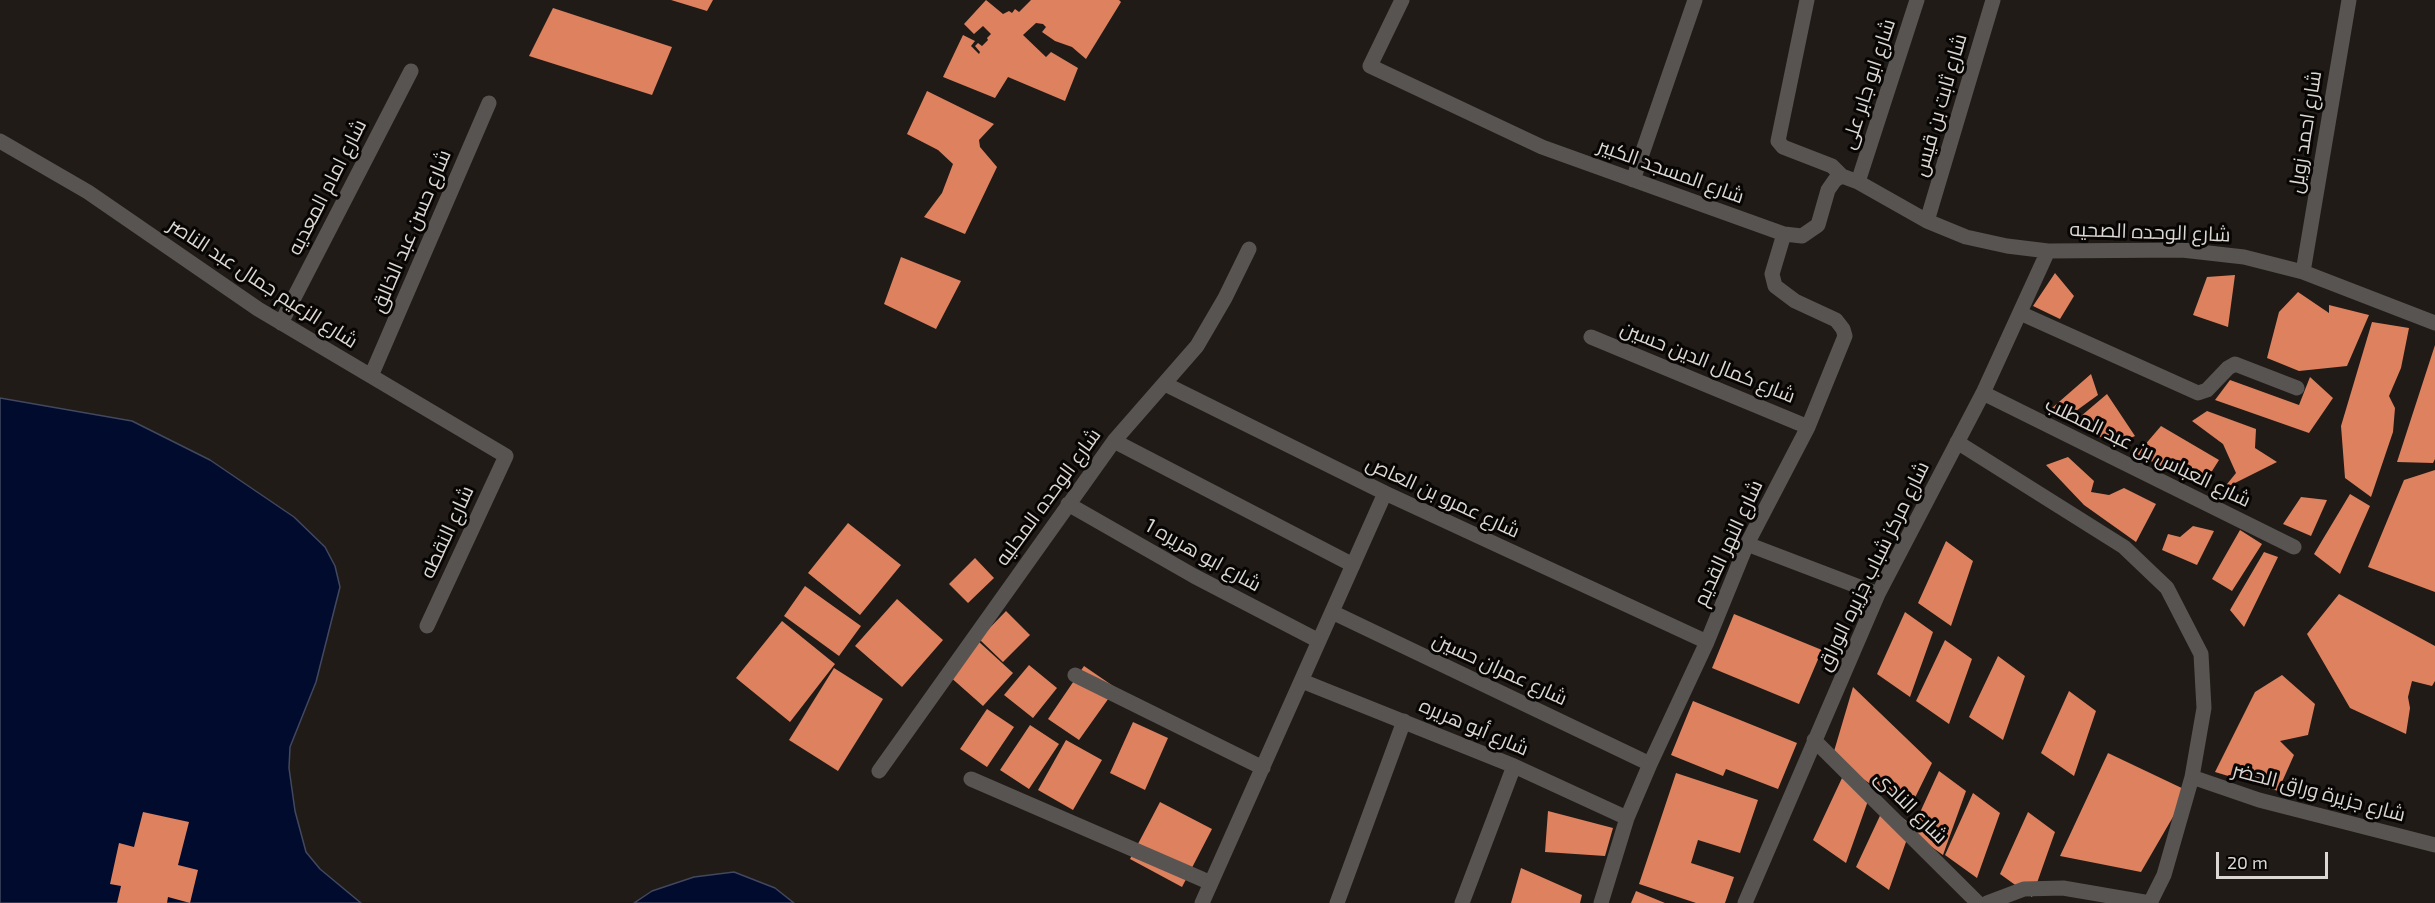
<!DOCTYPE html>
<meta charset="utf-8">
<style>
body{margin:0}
#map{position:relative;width:2435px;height:903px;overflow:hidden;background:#201b16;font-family:"Exo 2",sans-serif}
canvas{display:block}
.scale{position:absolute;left:2216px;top:852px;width:112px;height:27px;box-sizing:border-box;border:3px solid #dbd7d3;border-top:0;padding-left:8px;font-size:18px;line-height:21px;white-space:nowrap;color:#dbd7d3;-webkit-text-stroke:4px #080605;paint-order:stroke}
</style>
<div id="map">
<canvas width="2435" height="903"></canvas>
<div class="scale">20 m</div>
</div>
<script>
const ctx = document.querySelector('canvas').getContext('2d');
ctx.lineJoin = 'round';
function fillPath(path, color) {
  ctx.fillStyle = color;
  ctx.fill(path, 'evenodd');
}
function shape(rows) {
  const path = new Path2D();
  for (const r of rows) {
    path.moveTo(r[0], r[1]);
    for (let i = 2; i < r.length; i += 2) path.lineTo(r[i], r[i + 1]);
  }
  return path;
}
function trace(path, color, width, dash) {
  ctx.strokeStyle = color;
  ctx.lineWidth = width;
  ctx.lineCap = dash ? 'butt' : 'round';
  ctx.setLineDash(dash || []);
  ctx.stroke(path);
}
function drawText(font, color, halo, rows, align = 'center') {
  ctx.font = font + ' "Exo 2",Cairo,sans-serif';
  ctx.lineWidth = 6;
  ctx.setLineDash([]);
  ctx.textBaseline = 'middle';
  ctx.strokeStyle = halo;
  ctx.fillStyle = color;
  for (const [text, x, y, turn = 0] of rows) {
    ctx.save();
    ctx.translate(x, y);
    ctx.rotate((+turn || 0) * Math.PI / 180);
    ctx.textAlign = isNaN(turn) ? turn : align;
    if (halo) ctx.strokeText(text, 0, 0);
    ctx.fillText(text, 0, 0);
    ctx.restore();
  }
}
const water = shape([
 [0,398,132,421,210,460,294,517,325,547,335,566,340,587,316,682,290,747,289,768,295,811,306,852,320,869,361,903,0,903,0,398],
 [734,872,775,888,794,903,634,903,652,891,694,877,734,872]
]);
const building = shape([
 [671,0,713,0,707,11],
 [986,0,1003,14,1009,11,1012,13,1015,9,1019,12,1031,0,1119,0,1121,2,1086,59,1072,47,1055,41,1042,32,1046,27,1043,24,1036,23,1023,35,1046,57,1051,52,1078,68,1065,101,1008,77,995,98,943,77,963,35,975,41,971,46,979,54,980,52,975,46,978,43,982,46,988,40,987,38,991,34,983,26,974,34,964,24],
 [553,8,672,47,652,95,529,56],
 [927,91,994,124,979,140,980,147,997,167,965,234,924,217,942,193,953,164,938,150,907,134],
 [901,257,961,281,936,329,884,304],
 [2055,273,2074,296,2060,319,2033,306],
 [2235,275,2228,327,2193,315,2207,277],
 [2298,292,2329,313,2329,305,2369,315,2347,366,2299,371,2267,358,2279,312],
 [2372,322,2409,328,2401,368,2389,396,2395,408,2393,432,2371,497,2345,478,2341,426],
 [2435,345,2435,459,2433,463,2397,462],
 [2091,374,2098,395,2069,416,2052,408],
 [2310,377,2333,398,2309,433,2215,400,2230,380,2299,405],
 [2107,394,2135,436,2115,445,2074,422],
 [2207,411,2256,429,2255,448,2277,462,2223,489,2236,473,2223,444,2192,421],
 [2161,426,2219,460,2202,487,2137,454],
 [2068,457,2094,481,2091,492,2109,495,2124,488,2156,504,2136,542,2084,505,2046,465],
 [2435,470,2435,592,2368,567,2404,480],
 [2350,494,2370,506,2340,574,2314,554],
 [2301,497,2327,500,2311,536,2283,524],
 [848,523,901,565,860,615,808,573],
 [2193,526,2214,531,2197,565,2162,550,2168,534,2180,537],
 [2240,530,2262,544,2232,591,2212,579],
 [1946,541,1973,561,1951,626,1918,603],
 [2264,552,2278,557,2244,627,2230,610],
 [975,558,994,578,968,603,949,584],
 [805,586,861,626,839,656,784,616],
 [2339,594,2435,646,2435,681,2432,686,2412,681,2408,697,2410,708,2406,734,2350,708,2307,634],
 [897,599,943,640,902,687,855,646],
 [1006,611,1030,635,1003,662,979,639],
 [1905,612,1933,632,1910,697,1877,674],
 [1734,614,1822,650,1799,704,1712,668],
 [782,621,835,664,790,722,736,678],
 [1945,640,1972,659,1949,724,1916,701],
 [978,641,1013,673,983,706,948,675],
 [1998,656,2025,676,2003,740,1969,717],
 [1029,665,1057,688,1033,718,1004,695],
 [1084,666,1116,688,1079,740,1048,719],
 [834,668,883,699,838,771,789,740],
 [2282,675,2315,704,2308,735,2280,741,2294,755,2278,791,2215,772,2255,692],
 [1853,687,1932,763,1909,810,1832,758],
 [2069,691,2096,711,2074,776,2041,753],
 [1693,701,1797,743,1778,789,1726,769,1723,776,1671,755],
 [987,709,1014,727,987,767,960,749],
 [1133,722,1168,738,1145,790,1110,773],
 [1030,725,1059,744,1029,789,1000,770],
 [1066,740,1102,760,1073,810,1038,790],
 [2108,753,2188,791,2141,872,2060,856],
 [1939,771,1966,791,1943,855,1911,832],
 [1676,773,1758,800,1740,853,1698,840,1691,863,1734,877,1725,903,1696,903,1639,884],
 [1842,778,1869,798,1846,863,1813,840],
 [1973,793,2000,813,1977,878,1945,855],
 [1160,802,1212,829,1182,887,1130,859],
 [1885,805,1912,825,1889,890,1856,867],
 [1548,811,1613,828,1605,856,1545,852],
 [143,812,189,822,178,865,198,870,190,903,168,897,167,903,117,903,121,886,110,884,119,843,134,847],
 [2028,812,2055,832,2032,897,2000,874],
 [1521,868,1582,895,1580,903,1511,903],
 [1636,891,1665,903,1631,903]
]);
const minor = shape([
 [1402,0,1370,66,1542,147,1784,234,1802,236,1818,225,1828,190,1835,180,1842,176,1858,182,1927,221,1966,237,2007,246,2048,251,2182,250,2244,257,2303,272,2435,323],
 [1807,0,1778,141,1783,147,1832,166,1842,176],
 [0,141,88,192,258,309,506,456,427,626],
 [1633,180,1695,0],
 [1858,182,1917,0],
 [1927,221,1993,0],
 [2303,272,2349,0],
 [2020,313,2198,393,2207,390,2228,368,2235,364,2297,388],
 [281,323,411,71],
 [1591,337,1808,427],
 [371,376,489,103],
 [1165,384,1385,493,1707,642],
 [1983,393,2294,547],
 [1114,441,1353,565],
 [1957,442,2124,547,2167,588,2201,654,2204,708,2192,777,2164,875,2150,903,2063,888,2024,889,1987,903],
 [1068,504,1194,576,1319,641],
 [1747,544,1878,594],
 [1332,612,1650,764],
 [1075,675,1263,768],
 [1302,681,1514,766,1627,818],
 [1814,740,1978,903],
 [879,771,1114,441,1197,346,1225,298,1249,249],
 [2192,777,2259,800,2435,845],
 [971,779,1211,883],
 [1202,903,1385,493],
 [1337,903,1404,721],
 [1462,903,1514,766],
 [1601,903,1627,818,1650,764,1707,642,1747,544,1808,427,1845,336,1843,329,1836,320,1795,301,1775,286,1772,274,1784,234],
 [1745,903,1878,594,1983,393,2048,251]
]);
const streetNames = [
 ["شارع ابو جابر على",1868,84,-72],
 ["شارع ثابت بن قيس",1940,105,-74],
 ["شارع احمد زويل",2305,132,-81],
 ["شارع المسجد الكبير",1671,171,20],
 ["شارع امام المعديه",327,187,-63],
 ["شارع حسن عبد الخالق",411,231,-67],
 ["شارع الوحده الصحيه",2150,232,2],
 ["شارع الزعيم جمال عبد الناصر",263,283,33],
 ["شارع كمال الدين حسين",1708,362,22],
 ["شارع العباس بن عبد المطلب",2148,452,26],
 ["شارع الوحده المحليه",1048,497,-54],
 ["شارع عمرو بن العاص",1443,497,25],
 ["شارع النقطه",447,532,-65],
 ["شارع النهر القديم",1728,543,-65],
 ["شارع ابو هريره 1",1203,555,29],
 ["شارع مركز شباب جزيره الوراق",1873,566,-64],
 ["شارع عمران حسين",1500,669,25],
 ["شارع أبو هريره",1474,727,23],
 ["شارع جزيرة وراق الحضر",2319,792,15],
 ["شارع النادى",1911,807,45]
];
fillPath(water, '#000b2d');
trace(water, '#42485f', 1.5);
fillPath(building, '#dd815f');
trace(minor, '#585452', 15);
drawText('20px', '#dbd7d3', '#080605', streetNames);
</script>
